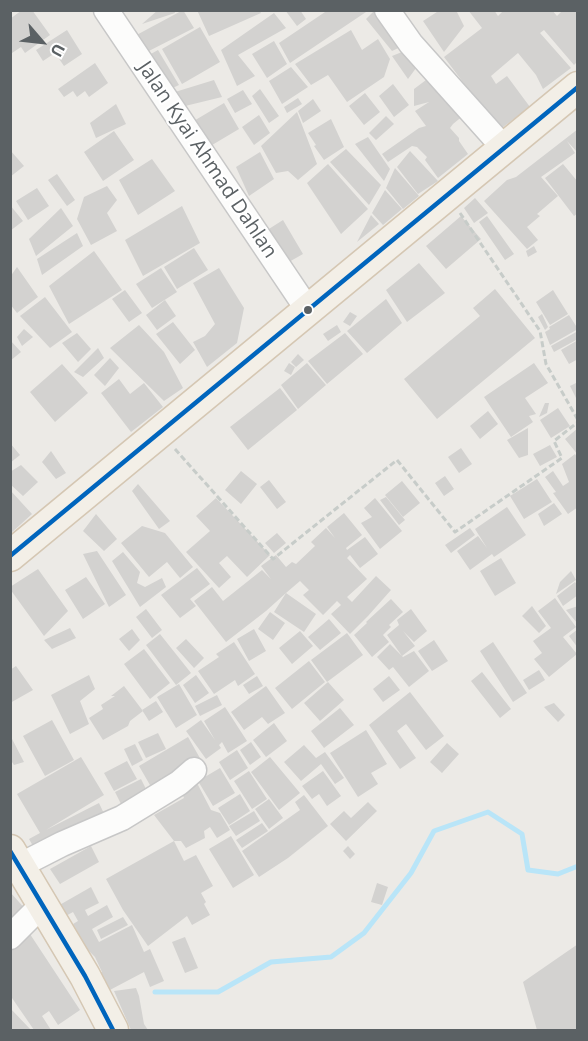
<!DOCTYPE html>
<style>
body{margin:0}
#map{position:relative;width:588px;height:1041px;overflow:hidden;background:#eceae6;font-family:"Open Sans",sans-serif}
canvas{display:block}
.frame{position:absolute;inset:0;border:12px solid #5b6164;pointer-events:none}
.north{position:absolute;left:12px;top:12px;width:60px;height:60px;-webkit-text-stroke:4px #fff;paint-order:stroke;rotate:118deg;font-size:16px;font-weight:700;line-height:24px;text-align:center;color:#5b6164}
.north::after{content:'';display:block;margin:auto;width:21px;height:27px;background:#5b6164;clip-path:polygon(50% 0,100% 100%,50% 72%,0 100%)}
</style>
<div id="map">
<canvas width="588" height="1041"></canvas>
<div class="frame"></div>
<div class="north">U</div>
</div>
<script>
const ctx = document.querySelector('canvas').getContext('2d');
ctx.lineJoin = 'round';
function shape(rows) {
  const path = new Path2D();
  for (const r of rows) {
    path.moveTo(r[0], r[1]);
    for (let i = 2; i < r.length; i += 2) path.lineTo(r[i], r[i + 1]);
  }
  return path;
}
function trace(path, color, width, dash) {
  ctx.strokeStyle = color;
  ctx.lineWidth = width;
  ctx.lineCap = dash ? 'butt' : 'round';
  ctx.setLineDash(dash || []);
  ctx.stroke(path);
}
function fillPath(path, color) {
  ctx.fillStyle = color;
  ctx.fill(path, 'evenodd');
}
function drawText(font, color, halo, rows, align = 'center') {
  ctx.font = font + ' "Open Sans",sans-serif';
  ctx.lineWidth = 4.5;
  ctx.setLineDash([]);
  ctx.textBaseline = 'middle';
  ctx.strokeStyle = halo;
  ctx.fillStyle = color;
  for (const [text, x, y, turn = 0] of rows) {
    ctx.save();
    ctx.translate(x, y);
    ctx.rotate((+turn || 0) * Math.PI / 180);
    ctx.textAlign = isNaN(turn) ? turn : align;
    if (halo) ctx.strokeText(text, 0, 0);
    ctx.fillText(text, 0, 0);
    ctx.restore();
  }
}
const stream = shape([
 [155,992,218,992,271,962,331,957,364,933,411,873,434,831,488,812,522,834,528,870,558,874,578,866]
]);
const building = shape([
 [22,10,32,10,50,35,25,53,21,47,12,53,10,51,10,19],
 [158,10,174,10,175,13,142,24],
 [183,10,194,28,141,55,131,38],
 [197,10,259,10,261,13,209,36],
 [285,10,300,10,306,19,297,26],
 [328,10,369,10,290,63,279,43],
 [375,10,407,44,392,51,366,19],
 [440,10,456,10,464,26,444,52,423,21],
 [468,10,494,10,498,16,504,10,552,10,557,16,561,12,561,10,578,10,578,61,574,65,544,30,540,33,571,68,543,89,536,75,518,53,491,76,496,84,507,76,530,107,499,130,444,57,482,28],
 [274,13,286,28,238,55,255,76,237,86,221,50],
 [200,27,220,62,182,84,162,49],
 [67,30,82,54,64,66,55,53,43,61,36,50],
 [351,30,362,50,378,39,390,59,384,77,347,102,328,75,311,85,295,64],
 [274,41,287,64,267,78,252,54],
 [158,50,179,85,160,94,140,60],
 [407,50,419,64,408,79,392,56],
 [95,63,108,83,89,97,85,91,77,97,73,91,64,97,58,89],
 [291,67,308,87,282,104,269,81],
 [430,77,464,115,453,124,450,128,459,138,459,141,468,154,438,178,425,160,427,157,417,147,412,146,388,162,382,154,419,128,426,126,415,111,429,102,414,106,414,89],
 [214,80,222,97,181,107,175,92],
 [393,84,409,105,394,117,379,96],
 [260,89,279,116,269,123,252,96],
 [243,90,252,104,235,113,227,99],
 [365,93,380,112,364,125,349,106],
 [298,98,302,104,287,113,284,107],
 [313,99,321,111,303,123,298,111],
 [224,103,239,129,202,151,187,125],
 [116,104,126,124,96,138,90,123],
 [297,112,317,164,298,180,288,171,276,173,261,146],
 [259,115,270,133,254,145,242,127],
 [386,116,394,124,376,140,369,133],
 [331,119,344,147,324,160,314,146,316,145,308,133],
 [578,129,578,153,567,141,575,153,541,177,558,196,537,214,540,216,527,227,538,240,527,249,484,201,507,180,516,177],
 [114,131,134,160,103,181,84,152],
 [368,137,390,169,384,181,355,144],
 [346,149,381,185,369,205,330,162],
 [10,150,24,166,10,177],
 [410,151,438,181,418,194,397,167],
 [260,152,274,179,249,196,236,167],
 [152,159,175,191,138,215,119,180],
 [328,164,368,209,341,234,307,183],
 [563,164,578,182,578,213,574,216,545,178],
 [395,168,419,196,403,209,386,188],
 [57,174,75,200,67,206,48,180],
 [107,186,117,200,107,213,117,231,91,245,77,219,84,197],
 [37,188,49,206,28,220,16,201],
 [385,190,402,209,383,225,372,213],
 [475,198,488,213,474,223,464,208],
 [10,205,23,221,10,231],
 [182,206,200,243,143,276,125,240],
 [61,208,73,226,36,256,29,239],
 [371,215,379,224,357,242],
 [461,216,481,239,446,269,426,246],
 [487,216,514,254,505,260,479,222],
 [283,220,303,254,280,267,261,234],
 [77,233,83,246,42,275,37,259],
 [534,246,537,252,528,257,526,251],
 [194,248,208,270,177,289,164,267],
 [94,251,122,290,69,324,49,286],
 [419,263,445,293,407,322,386,290],
 [17,267,38,297,17,313,10,304,10,277],
 [161,268,177,292,152,308,136,284],
 [219,268,244,308,237,343,207,367,193,342,205,336,215,324,193,283],
 [495,289,535,338,437,419,404,379,480,316,473,308],
 [125,290,142,313,129,322,112,299],
 [553,290,568,314,550,325,536,302],
 [45,297,72,332,50,348,20,316],
 [386,299,402,323,367,353,347,331],
 [165,300,176,316,157,330,146,315],
 [350,312,357,316,350,326,343,322],
 [542,314,548,327,545,330,538,317],
 [569,315,578,329,550,345,545,332,550,329,549,327],
 [173,322,195,350,180,364,156,334],
 [139,325,164,352,183,388,164,401,110,348],
 [337,325,341,332,328,341,323,334],
 [24,329,33,337,22,346,17,337],
 [578,331,578,339,554,352,551,346],
 [77,333,91,349,78,362,62,343],
 [345,333,363,354,327,384,308,361],
 [10,340,21,352,10,361],
 [578,340,578,359,569,364,561,350],
 [98,348,104,358,83,377,74,372],
 [298,354,304,360,296,367,291,362],
 [110,358,119,368,105,386,94,375],
 [289,363,295,367,291,375,284,371],
 [307,363,326,385,298,409,281,385],
 [534,363,548,383,525,398,536,414,529,416,533,422,511,437,484,397],
 [62,364,88,393,55,422,30,392],
 [119,379,130,394,144,383,163,407,131,432,101,393],
 [578,382,578,402,570,386],
 [280,388,297,410,248,450,230,427],
 [545,403,549,403,547,413,539,417],
 [558,408,570,426,551,438,540,420],
 [488,411,498,424,480,439,470,426],
 [528,428,528,455,519,458,507,440],
 [578,428,578,455,565,439],
 [10,443,20,455,10,463],
 [550,445,557,457,540,466,533,454],
 [461,448,472,464,459,473,448,457],
 [51,451,66,473,56,479,42,462],
 [575,454,578,458,578,507,568,514,553,493,556,492,545,477,553,471,563,486,569,482,562,464],
 [21,465,38,482,23,496,10,484,10,472],
 [241,471,257,484,241,504,225,490],
 [445,476,454,489,444,496,435,483],
 [537,479,552,502,524,519,510,496],
 [269,480,286,502,277,509,260,487],
 [402,481,420,503,403,517,385,495],
 [138,484,170,521,159,529,132,491],
 [10,490,32,514,10,534],
 [386,497,405,520,399,525,380,500],
 [216,498,270,555,247,577,227,556,219,563,231,577,219,588,186,552,210,531,196,516],
 [375,498,402,531,380,549,361,523,372,517,364,508],
 [554,503,562,514,544,526,538,514],
 [507,507,526,535,494,557,492,554,470,570,457,551,478,536,487,548,475,529],
 [344,513,362,535,346,548,347,550,365,537,378,554,360,568,350,555,347,558,367,579,347,597,352,602,376,576,391,590,368,616,350,634,331,614,341,605,337,601,323,615,303,595,309,590,300,581,286,593,316,614,304,632,274,612,286,593,266,611,226,642,194,601,212,587,223,601,262,570,271,579,261,566,276,555,286,567,292,562,296,564,315,546,311,542,326,528,335,538,327,527],
 [96,514,117,539,104,551,83,531],
 [142,526,165,533,193,567,180,578,167,562,149,577,121,543],
 [470,528,475,535,451,553,445,545],
 [277,533,286,543,274,553,265,543],
 [97,551,126,595,109,607,83,554],
 [123,552,140,572,137,583,145,587,162,578,166,587,140,607,112,561],
 [501,558,516,583,495,596,480,571],
 [197,568,210,584,190,599,196,606,180,618,161,595],
 [38,569,68,611,44,636,10,589,10,587],
 [571,571,576,580,556,594,560,582],
 [86,577,105,604,83,619,65,590],
 [575,582,578,586,578,595,563,606,557,596],
 [555,598,576,627,563,637,577,654,549,677,534,659,542,653,533,641,551,628,538,611],
 [391,599,403,612,389,625,391,627,383,635,389,642,372,657,354,635,367,623,366,622],
 [532,606,546,626,539,633,522,616],
 [578,606,578,624,566,610],
 [146,609,162,630,152,638,136,617],
 [411,609,427,631,414,642,403,631,415,646,402,656,387,635,399,625,397,620],
 [270,612,285,623,273,640,258,629],
 [329,619,341,633,320,650,308,637],
 [70,628,76,638,52,649,44,640],
 [132,629,140,640,129,651,119,639],
 [254,629,266,651,249,661,237,639],
 [578,629,578,648,569,636],
 [300,631,313,646,292,664,279,648],
 [347,633,363,655,327,682,311,660],
 [160,634,191,673,176,685,146,645],
 [186,639,204,658,194,668,176,648],
 [434,640,448,661,432,671,418,651],
 [234,642,255,674,238,686,235,680,214,694,198,671,219,657,216,654],
 [493,642,527,693,513,702,480,651],
 [390,644,405,659,403,657,414,651,429,671,409,687,393,667,389,670,377,657],
 [144,649,170,683,150,699,124,664],
 [309,661,325,682,292,709,275,688],
 [16,666,33,690,10,703,10,670],
 [539,670,545,680,529,690,523,680],
 [482,672,511,709,500,718,471,681],
 [89,675,95,689,80,701,89,724,70,734,51,695],
 [196,675,209,693,195,703,183,685],
 [257,676,263,686,249,694,243,685],
 [389,676,400,690,383,702,373,689],
 [328,682,344,700,320,721,304,703],
 [179,684,197,715,176,728,157,697],
 [124,686,143,711,130,721,128,726,103,740,89,718,103,709,101,705,115,696,111,696],
 [266,686,285,713,268,724,262,717,244,730,231,712],
 [410,692,444,736,426,750,406,724,397,731,416,758,400,769,369,725],
 [217,695,222,705,200,716,195,706],
 [156,701,163,712,149,721,142,710],
 [554,703,565,715,558,722,544,707],
 [225,707,247,741,228,753,222,742,219,745,221,748,206,759,186,731,201,720,215,740,204,721],
 [340,708,354,725,324,748,311,731],
 [52,720,74,760,45,776,23,736],
 [274,723,287,741,266,757,253,740],
 [366,730,387,764,371,773,378,784,358,797,330,753],
 [158,733,166,749,146,758,138,742],
 [10,735,24,762,14,765,10,759],
 [188,737,201,760,184,770,154,792,139,766],
 [251,742,261,757,250,765,240,750],
 [447,743,459,754,442,773,430,762],
 [135,744,143,760,132,766,124,749],
 [304,745,316,758,325,752,344,778,335,784,321,764,301,781,284,762],
 [237,750,248,768,230,780,219,762],
 [81,757,104,795,46,830,99,803,107,820,38,855,29,839,40,833,17,794],
 [270,757,300,793,279,810,251,772],
 [127,761,137,779,114,791,104,773],
 [220,768,235,793,213,806,198,781],
 [249,771,267,799,252,809,234,781],
 [323,771,341,796,327,806,319,794,312,799,302,786],
 [141,779,150,797,124,810,115,792],
 [197,783,211,810,220,813,230,830,217,838,210,827,204,831,205,838,186,848,181,841,174,841,184,861,196,855,213,886,201,893,206,902,204,904,210,915,192,925,187,916,148,946,123,910,106,879,174,841,154,815,184,798,181,791],
 [240,794,250,811,229,825,218,808],
 [304,795,328,826,288,858,259,877,242,851,300,810,295,802],
 [269,799,283,818,269,829,255,809],
 [368,802,377,811,346,841,330,824,344,811,351,818],
 [254,811,260,821,236,836,229,826],
 [262,823,268,831,242,848,236,840],
 [231,836,254,875,233,888,209,849],
 [91,846,99,862,60,884,50,869],
 [348,846,355,854,350,859,343,851],
 [377,883,388,887,382,905,371,902],
 [91,887,99,903,85,910,88,916,107,905,113,917,92,929,99,942,132,925,144,952,150,949,164,981,150,987,144,972,108,991,99,973,102,972,95,957,87,949,73,924,78,921,73,912,62,918,56,907],
 [10,892,28,912,10,928],
 [123,917,128,925,101,939,97,930],
 [26,928,80,1010,58,1025,49,1011,42,1016,51,1030,34,1030,12,998,10,998,10,942],
 [185,937,198,968,185,973,172,942],
 [578,944,578,1030,537,1030,523,982],
 [136,988,139,996,144,1024,148,1030,131,1030,114,991],
 [10,1008,31,1030,10,1030]
]);
const path = shape([
 [460,213,540,331,546,364,578,420],
 [175,449,273,559,397,460,455,532,562,458,554,441,578,422]
]);
const minor = shape([
 [106,10,308,310],
 [387,10,411,44,504,148],
 [19,866,62,844,122,818,179,783,194,770],
 [10,937,42,905]
]);
const major = shape([
 [10,556,578,87],
 [10,850,85,976,113,1030]
]);
const bus1 = shape([
 [10,556,578,87],
 [10,851,85,976,113,1030]
]);
const markers = [
 [308,310,5,"#5b6164"]
];
const streetNames = [
 ["Jalan Kyai Ahmad Dahlan",207,160,56]
];
trace(stream, '#b9e5f8', 5);
fillPath(building, '#d3d2d0');
trace(minor, '#c7c7c7', 27);
trace(major, '#d5c7b3', 33);
trace(path, '#c7ccc9', 3, [6, 3]);
trace(minor, '#fcfcfb', 24);
trace(major, '#f3efe7', 30);
trace(bus1, '#0065bd', 4.5);
for (const [x, y, r, color] of markers) {
  const dot = new Path2D();
  dot.arc(x, y, r, 0, 2 * Math.PI);
  ctx.fillStyle = color;
  ctx.fill(dot);
  trace(dot, '#fff', 2);
}
drawText('20px', '#5b6164', '#fff', streetNames);
</script>
